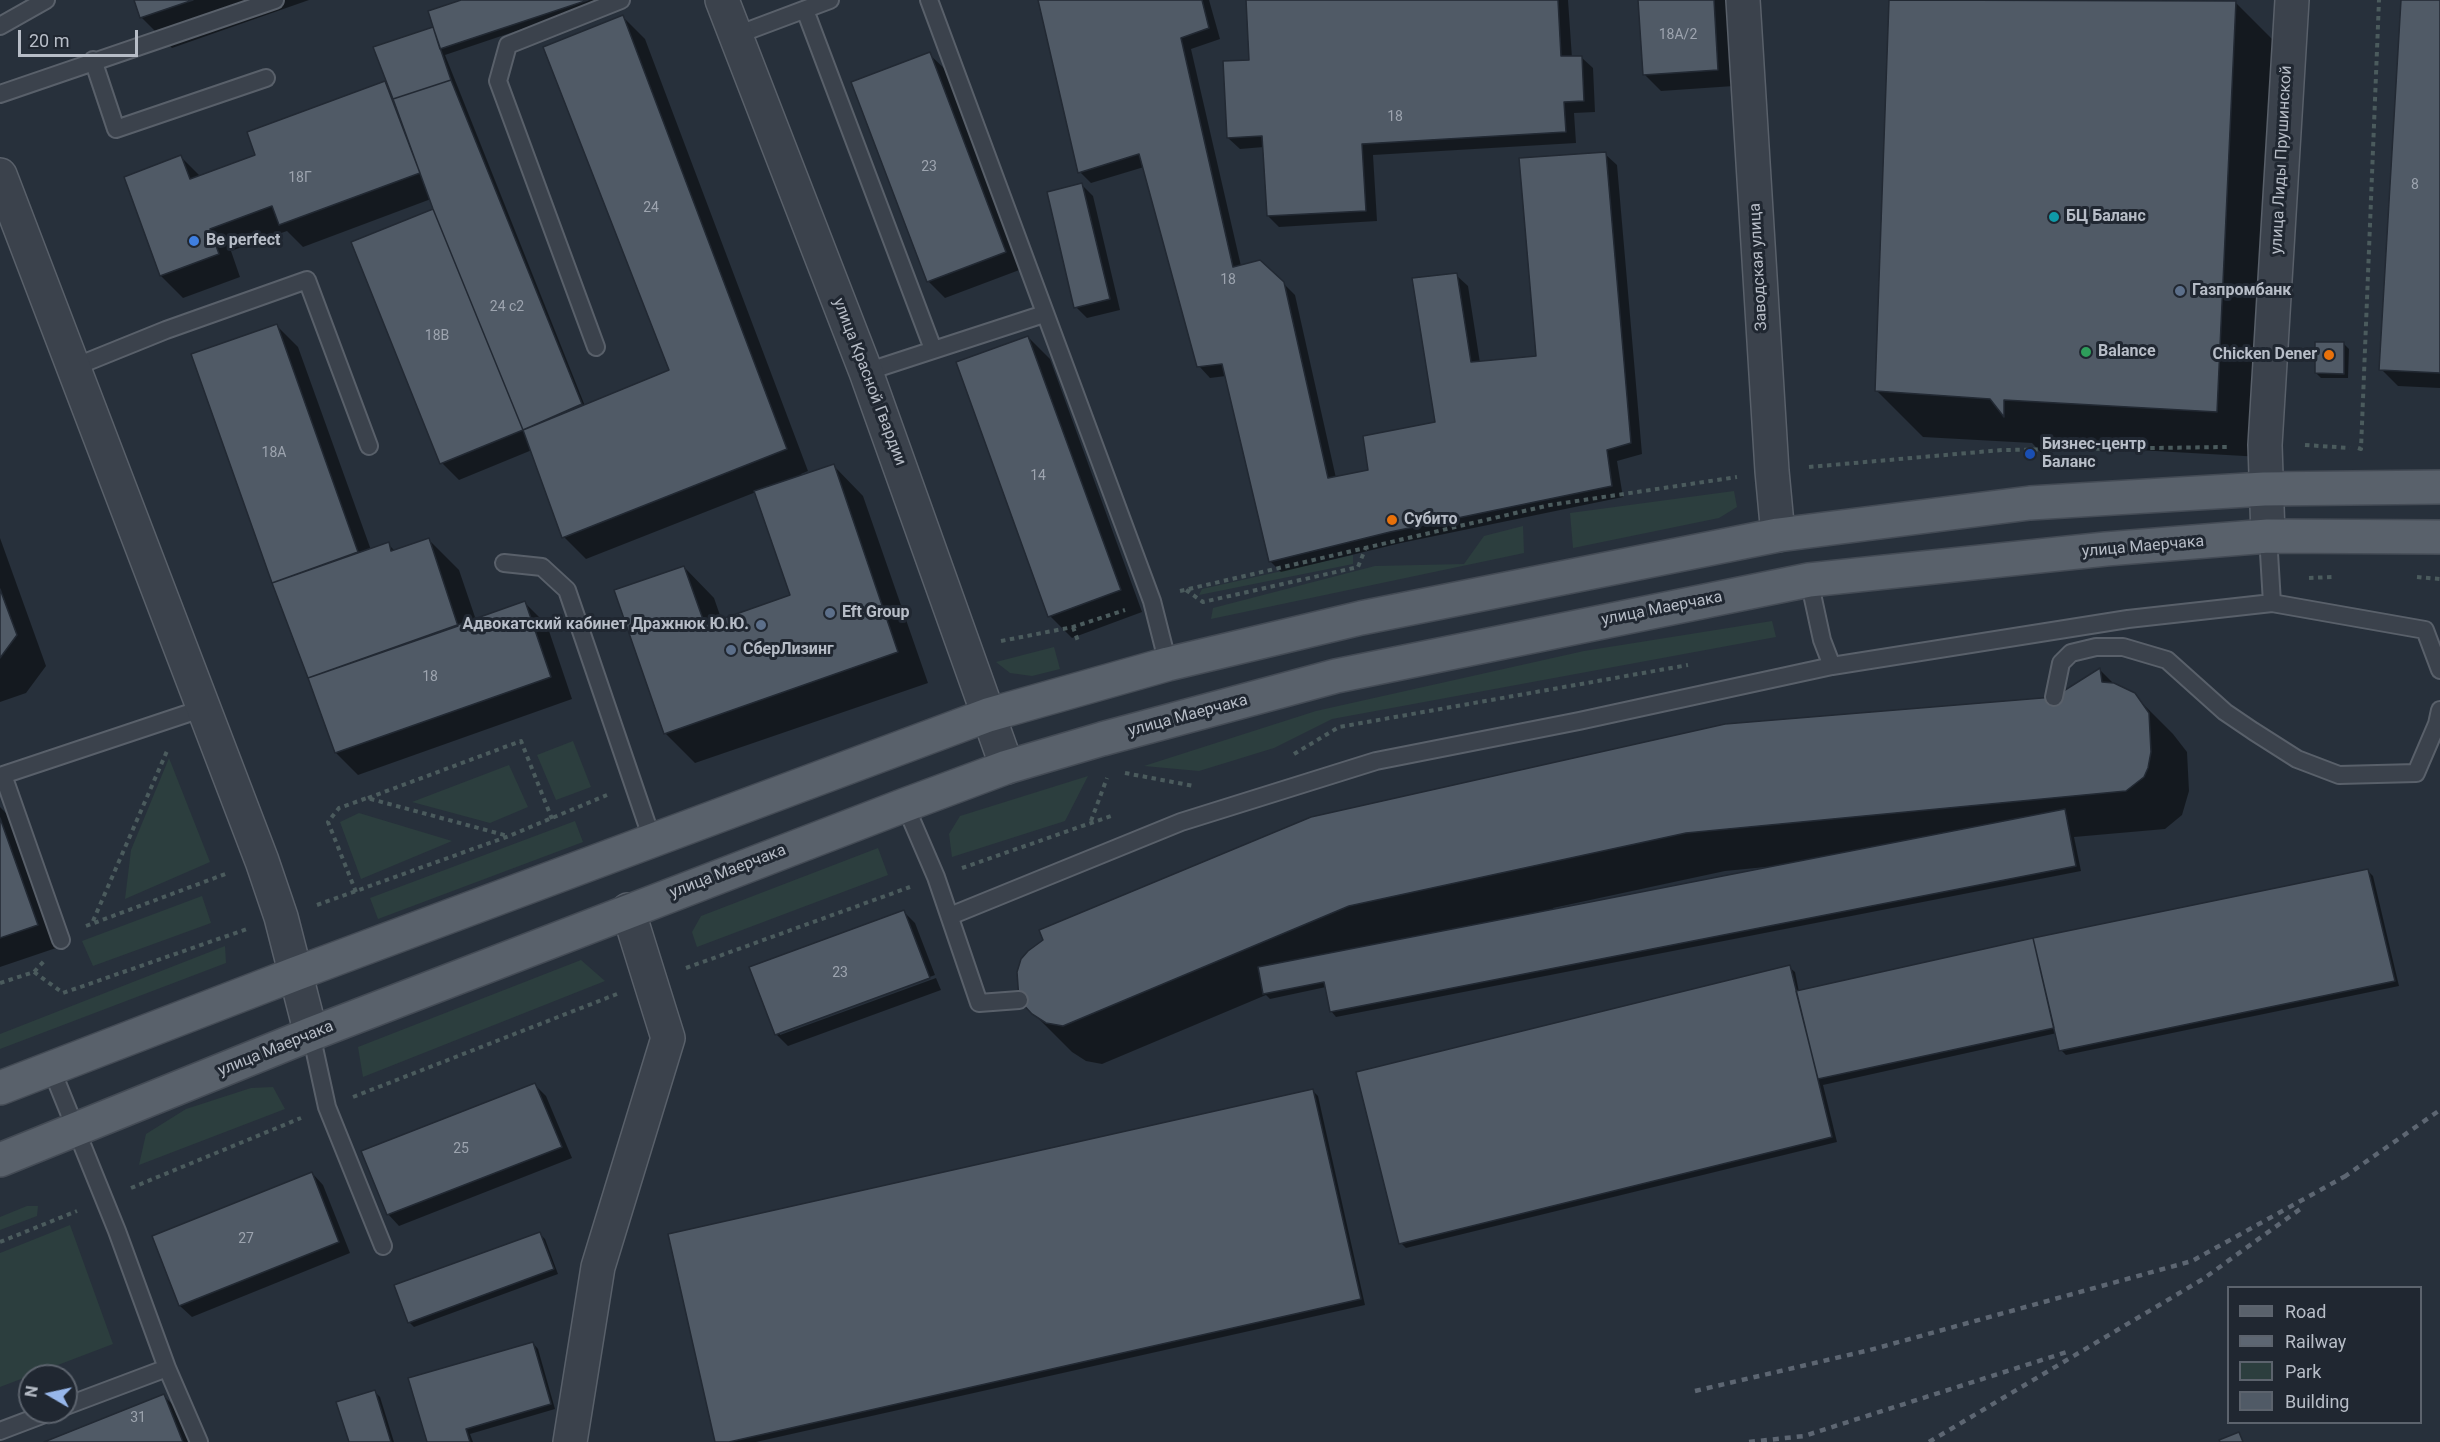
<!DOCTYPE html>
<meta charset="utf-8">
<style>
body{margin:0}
#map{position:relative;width:2440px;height:1442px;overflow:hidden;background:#27303b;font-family:Roboto,sans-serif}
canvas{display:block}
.legend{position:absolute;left:2227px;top:1286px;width:195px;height:138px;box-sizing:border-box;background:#202731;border:2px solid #5c636d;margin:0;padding:8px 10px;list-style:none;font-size:18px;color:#b7bdc7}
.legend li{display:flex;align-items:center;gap:12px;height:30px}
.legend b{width:30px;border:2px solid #5c636d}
.north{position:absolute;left:18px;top:1364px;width:60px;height:60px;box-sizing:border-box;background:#202731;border:2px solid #5c636d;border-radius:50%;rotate:279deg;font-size:16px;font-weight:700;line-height:24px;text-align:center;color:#b7bdc7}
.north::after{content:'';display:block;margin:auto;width:21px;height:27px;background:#97b7eb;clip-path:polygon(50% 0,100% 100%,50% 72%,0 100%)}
.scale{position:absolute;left:18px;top:30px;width:120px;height:27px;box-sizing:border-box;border:3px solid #b7bdc7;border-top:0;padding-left:8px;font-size:18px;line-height:21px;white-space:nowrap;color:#b7bdc7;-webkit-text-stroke:4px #202731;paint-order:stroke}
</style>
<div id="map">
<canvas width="2440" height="1442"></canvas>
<ul class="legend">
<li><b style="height:8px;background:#59616b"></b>Road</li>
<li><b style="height:8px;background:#5d6672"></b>Railway</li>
<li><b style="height:16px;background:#2c3e3e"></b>Park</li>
<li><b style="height:16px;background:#505a66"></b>Building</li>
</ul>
<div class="north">N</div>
<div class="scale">20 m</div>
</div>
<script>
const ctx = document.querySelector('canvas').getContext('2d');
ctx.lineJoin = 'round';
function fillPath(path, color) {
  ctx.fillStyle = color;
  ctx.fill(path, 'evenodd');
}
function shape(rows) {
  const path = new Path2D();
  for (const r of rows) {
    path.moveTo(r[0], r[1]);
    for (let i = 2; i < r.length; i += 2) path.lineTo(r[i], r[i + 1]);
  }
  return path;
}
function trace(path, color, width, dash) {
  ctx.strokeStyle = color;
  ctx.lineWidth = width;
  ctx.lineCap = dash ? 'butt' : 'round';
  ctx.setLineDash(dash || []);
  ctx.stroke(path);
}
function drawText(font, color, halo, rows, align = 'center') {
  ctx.font = font + ' Roboto,sans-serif';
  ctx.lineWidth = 6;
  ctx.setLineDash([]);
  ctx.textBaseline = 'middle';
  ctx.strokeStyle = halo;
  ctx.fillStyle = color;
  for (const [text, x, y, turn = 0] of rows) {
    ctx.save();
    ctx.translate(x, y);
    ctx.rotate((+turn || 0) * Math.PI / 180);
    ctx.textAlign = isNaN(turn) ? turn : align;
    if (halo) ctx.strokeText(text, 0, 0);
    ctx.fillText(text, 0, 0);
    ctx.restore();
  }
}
const green = shape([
 [1734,491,1737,507,1719,518,1573,548,1570,513],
 [1523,526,1524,553,1211,619,1213,608,1375,566,1464,564,1484,536],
 [1353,555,1353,564,1199,595,1202,589],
 [1772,621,1776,637,1332,719,1274,748,1199,771,1144,766,1316,711,1584,651],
 [1054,647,1060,669,1032,676,1010,673,996,662],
 [573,741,591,787,556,800,537,755],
 [169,758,210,862,125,899,131,850],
 [509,765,528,807,490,823,412,802],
 [1088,776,1065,821,952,857,949,834,960,816],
 [359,813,452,841,361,879,340,822],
 [575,821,583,842,378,919,370,898],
 [878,848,888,875,697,947,692,932,701,916],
 [202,896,211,923,93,966,82,941],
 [225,946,226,963,0,1049,0,1034],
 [581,960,605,981,363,1077,358,1047],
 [273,1087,285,1109,139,1165,146,1134,186,1109,251,1088],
 [27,1206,38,1206,37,1216,0,1230,0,1217],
 [70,1225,113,1344,0,1387,0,1253]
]);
const shadow = shape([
 [136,0,309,0,172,48,141,17],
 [466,0,608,0,445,55,585,406,671,370,623,17,645,39,808,471,801,474,802,476,833,465,863,496,928,683,695,763,665,733,684,567,714,598,722,621,792,596,756,492,586,559,564,537,532,450,459,480,442,463,435,210,431,199,303,247,287,231,231,251,240,277,183,298,161,276,126,178,181,157,200,176,257,155,249,133,387,82,374,48,435,28],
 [1040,0,1209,0,1220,39,1191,49,1241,266,1283,283,1295,295,1336,478,1370,471,1436,423,1456,275,1468,286,1480,363,1538,357,1605,154,1617,165,1642,454,1617,461,1623,497,1401,543,1281,572,1270,561,1226,376,1210,378,1199,366,1144,167,1091,183,1080,172],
 [1247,0,1568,0,1572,58,1581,57,1593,68,1595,112,1574,113,1576,143,1373,155,1377,221,1279,227,1268,216,1264,147,1240,149,1228,138,1250,61],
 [1640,0,1729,0,1734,86,1661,91,1644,74],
 [1891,0,2235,2,2281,48,2262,457,2049,445,2049,461,2032,443,1923,437,1877,391],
 [2403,0,2440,0,2440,388,2398,386,2381,369],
 [929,54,946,70,1022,269,945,298,928,281],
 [1082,185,1093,196,1120,310,1087,318,1076,307],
 [276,325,298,347,371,550,388,544,395,551,429,540,459,570,476,620,525,603,547,625,572,699,358,775,336,753,274,582],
 [1028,337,1050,359,1142,612,1072,638,1050,616],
 [2344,344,2349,349,2348,378,2321,378,2316,373],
 [0,538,46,666,26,693,0,702],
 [2100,670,2116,686,2134,695,2173,734,2187,752,2189,791,2182,815,2165,829,2074,837,2081,871,1336,1017,1331,1011,1326,987,1270,999,1266,995,1102,1064,1086,1061,1072,1052,1033,1013,1023,960,1037,944,1045,940,2054,698],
 [1766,867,1767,869,1554,911,1553,908,1725,871],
 [0,807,15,822,59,947,0,967],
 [2368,871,2373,876,2399,986,2066,1055,2061,1050,2057,1033,1823,1085,1837,1142,1406,1248,1401,1243,1789,967,1795,972,1799,992],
 [904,912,915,923,935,975,780,1032,780,1035,936,978,941,990,788,1046,777,1035,751,968],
 [535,1085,546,1096,572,1158,399,1226,388,1214],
 [1313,1091,1318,1096,1365,1305,756,1442,716,1442],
 [312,1173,323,1185,350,1253,192,1317,180,1306,154,1237],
 [540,1234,545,1239,558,1274,414,1327,409,1322],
 [533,1343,538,1349,555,1409,470,1434,473,1442,429,1442],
 [374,1391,380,1397,394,1442,350,1442],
 [164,1396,186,1418,195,1442,48,1442]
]);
const building = shape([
 [134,0,193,0,140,18,134,0],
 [461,0,588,0,440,49,428,11,461,0],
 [1038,0,1202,0,1209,28,1181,38,1233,267,1260,260,1284,282,1328,478,1368,470,1363,436,1435,422,1412,278,1457,273,1471,362,1536,356,1519,158,1606,152,1631,443,1607,450,1612,486,1390,532,1269,562,1222,364,1197,367,1139,154,1078,173,1038,0],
 [1246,0,1558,0,1561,56,1582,56,1584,101,1564,102,1566,132,1362,144,1366,211,1267,216,1262,136,1227,138,1223,61,1249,60,1246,0],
 [1638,0,1714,0,1718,70,1643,75,1638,0],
 [1889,0,2236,1,2217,412,2004,400,2004,417,1990,399,1875,391,1889,0],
 [2401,0,2440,0,2440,373,2379,370,2401,0],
 [623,15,787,449,562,538,523,430,669,370,543,47,623,15],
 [433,27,451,80,393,99,373,47,433,27],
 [930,52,1006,252,927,282,851,82,930,52],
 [451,80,582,404,523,430,433,209,393,99,451,80],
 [385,81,420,173,279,225,272,206,210,229,219,254,160,276,124,177,181,155,190,179,255,155,247,132,385,81],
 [1082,183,1110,299,1074,308,1047,192,1082,183],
 [433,209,523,430,440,464,351,242,433,209],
 [277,324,358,552,272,583,191,354,277,324],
 [1028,336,1121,590,1048,617,956,362,1028,336],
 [2315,342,2344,342,2344,374,2315,373,2315,342],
 [834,464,898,652,664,734,614,590,684,566,705,625,790,595,754,491,834,464],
 [429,538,458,626,308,678,272,583,389,542,391,551,429,538],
 [0,589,17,635,0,658,0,589],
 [525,601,551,677,335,753,308,678,525,601],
 [2100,668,2102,682,2114,683,2135,693,2149,713,2151,752,2148,768,2144,777,2126,791,1686,833,1349,906,1063,1026,1046,1023,1032,1014,1019,1000,1017,972,1021,959,1028,951,1043,940,1039,930,1311,817,1725,724,2054,697,2100,668],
 [2065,809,2076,866,1330,1012,1324,982,1263,994,1258,967,2065,809],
 [0,818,38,925,0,938,0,818],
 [2368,869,2395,981,2059,1051,2033,938,2368,869],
 [904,910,930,978,775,1035,749,967,904,910],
 [2033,938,2054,1028,1818,1079,1796,991,2033,938],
 [1790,965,1832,1137,1399,1244,1356,1072,1790,965],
 [535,1083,562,1147,387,1215,361,1151,535,1083],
 [1313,1089,1361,1299,729,1442,715,1442,668,1234,1313,1089],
 [312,1172,339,1242,179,1306,152,1236,312,1172],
 [540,1232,554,1269,408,1323,394,1285,540,1232],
 [533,1342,551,1404,466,1429,470,1442,427,1442,408,1378,533,1342],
 [375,1390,391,1442,349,1442,336,1402,375,1390],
 [164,1394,183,1442,44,1442,164,1394],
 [2239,1432,2243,1442,2220,1442,2219,1440,2239,1432]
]);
const path = shape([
 [2305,445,2350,448],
 [2358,448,2361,449,2379,0],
 [1809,467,2002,450,2227,447],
 [2417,577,2440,579],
 [2309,578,2332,577],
 [1186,590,1203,602,1358,567,1366,547],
 [1180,591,1550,505,1737,477],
 [1073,627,1079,644],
 [1001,641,1073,627,1125,610],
 [1294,754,1339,727,1688,665],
 [1125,773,1194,786],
 [368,798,521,741,552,819],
 [1091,821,1107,778],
 [962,868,1111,816],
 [356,892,328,822,339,808,367,798,508,836],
 [317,905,509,836,607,795],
 [93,921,167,751],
 [86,926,228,873],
 [686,968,910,887],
 [34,972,63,993,247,929],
 [0,983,34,972,44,961],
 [353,1097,617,994],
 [131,1188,301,1118],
 [0,1242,77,1211]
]);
const service = shape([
 [929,0,1152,601,1168,664],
 [805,10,933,349],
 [0,26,46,0],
 [734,36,830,0],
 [93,60,116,129,266,78],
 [0,94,275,0],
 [596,347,498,81,508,45,621,0],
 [72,368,166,330,307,280,369,446],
 [866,372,1044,314],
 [2268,536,2272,603],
 [504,563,542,567,567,590,653,842],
 [1809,580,1822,640,1832,666],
 [2054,697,2061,663,2071,653,2096,647,2123,647,2167,660,2225,712,2253,731,2297,759,2339,775,2416,773,2437,724,2440,710],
 [905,805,936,877,979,1003,1019,1000],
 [950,916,1181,822,1376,761,1579,721,1832,666,2128,619,2272,603,2425,630,2440,670],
 [61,940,3,775,204,708],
 [311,1034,327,1107,383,1246],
 [51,1068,117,1231,167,1368,66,1406],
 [167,1368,199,1442],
 [0,1431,50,1412]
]);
const minor = shape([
 [722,0,866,372,1007,767],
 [1743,0,1772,471,1778,535],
 [0,175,262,861,281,917,311,1034],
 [2268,536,2265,445,2292,0],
 [570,1442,598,1267,668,1038,628,910]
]);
const primary = shape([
 [0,1088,295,974,988,715,1168,664,1361,618,1778,535,2030,503,2264,489,2440,487],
 [0,1160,311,1034,905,805,1007,767,1102,739,1336,676,1809,580,2106,549,2268,536,2440,537]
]);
const rail = shape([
 [2344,1177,2440,1110],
 [1695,1391,1870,1350,2192,1261,2351,1173],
 [1749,1442,1804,1436,2070,1351],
 [1929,1442,2203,1279,2303,1207]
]);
const markers = [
 [2054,217,6,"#0f9aa8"],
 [194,241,6,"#3f7fe0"],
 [2180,291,6,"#5c6f8a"],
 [2086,352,6,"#2e9e5b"],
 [2329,355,6,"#e8710a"],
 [2030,454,6,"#1a4fb4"],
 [1392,520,6,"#e8710a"],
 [830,613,6,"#5c6f8a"],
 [761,625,6,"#5c6f8a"],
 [731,650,6,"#5c6f8a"]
];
const numberNames = [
 ["18А/2",1678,35],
 ["18",1395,117],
 ["23",929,167],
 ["18Г",300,178],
 ["8",2415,185],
 ["24",651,208],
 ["18",1228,280],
 ["24 с2",507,307],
 ["18В",437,336],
 ["18А",274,453],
 ["14",1038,476],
 ["18",430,677],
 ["23",840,973],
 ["25",461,1149],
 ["27",246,1239],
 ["31",138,1418]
];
const streetNames = [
 ["улица Лиды Прушинской",2282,160,-87],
 ["Заводская улица",1759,267,-93],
 ["улица Красной Гвардии",869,382,69],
 ["улица Маерчака",2143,547,-5],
 ["улица Маерчака",1662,609,-11],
 ["улица Маерчака",1188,716,-15],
 ["улица Маерчака",728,872,-21],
 ["улица Маерчака",276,1049,-22]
];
const poiNames = [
 ["БЦ Баланс",2066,217],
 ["Be perfect",206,241],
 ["Газпромбанк",2192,291],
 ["Balance",2098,352],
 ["Chicken Dener",2317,355,"right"],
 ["Бизнес-центр",2042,445],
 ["Баланс",2042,463],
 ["Субито",1404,520],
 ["Eft Group",842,613],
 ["Адвокатский кабинет Дражнюк Ю.Ю.",749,625,"right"],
 ["СберЛизинг",743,650]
];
fillPath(green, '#2c3e3e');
fillPath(shadow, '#0007');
fillPath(building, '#505a66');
trace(building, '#222933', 1.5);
trace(service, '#59606a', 20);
trace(minor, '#59606a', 36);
trace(primary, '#444b55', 36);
trace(path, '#4b5b5d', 4, [4.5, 4.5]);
trace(service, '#3b424c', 16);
trace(minor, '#3b424c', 33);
trace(primary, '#59616b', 33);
trace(rail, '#5d6672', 4.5, [6, 6]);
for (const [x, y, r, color] of markers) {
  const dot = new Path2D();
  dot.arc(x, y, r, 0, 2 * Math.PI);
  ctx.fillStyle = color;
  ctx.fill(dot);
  trace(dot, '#202731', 2);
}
drawText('14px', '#9da4af', null, numberNames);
drawText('16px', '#b7bdc7', '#202731', streetNames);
drawText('bold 16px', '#b7bdc7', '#202731', poiNames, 'left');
</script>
